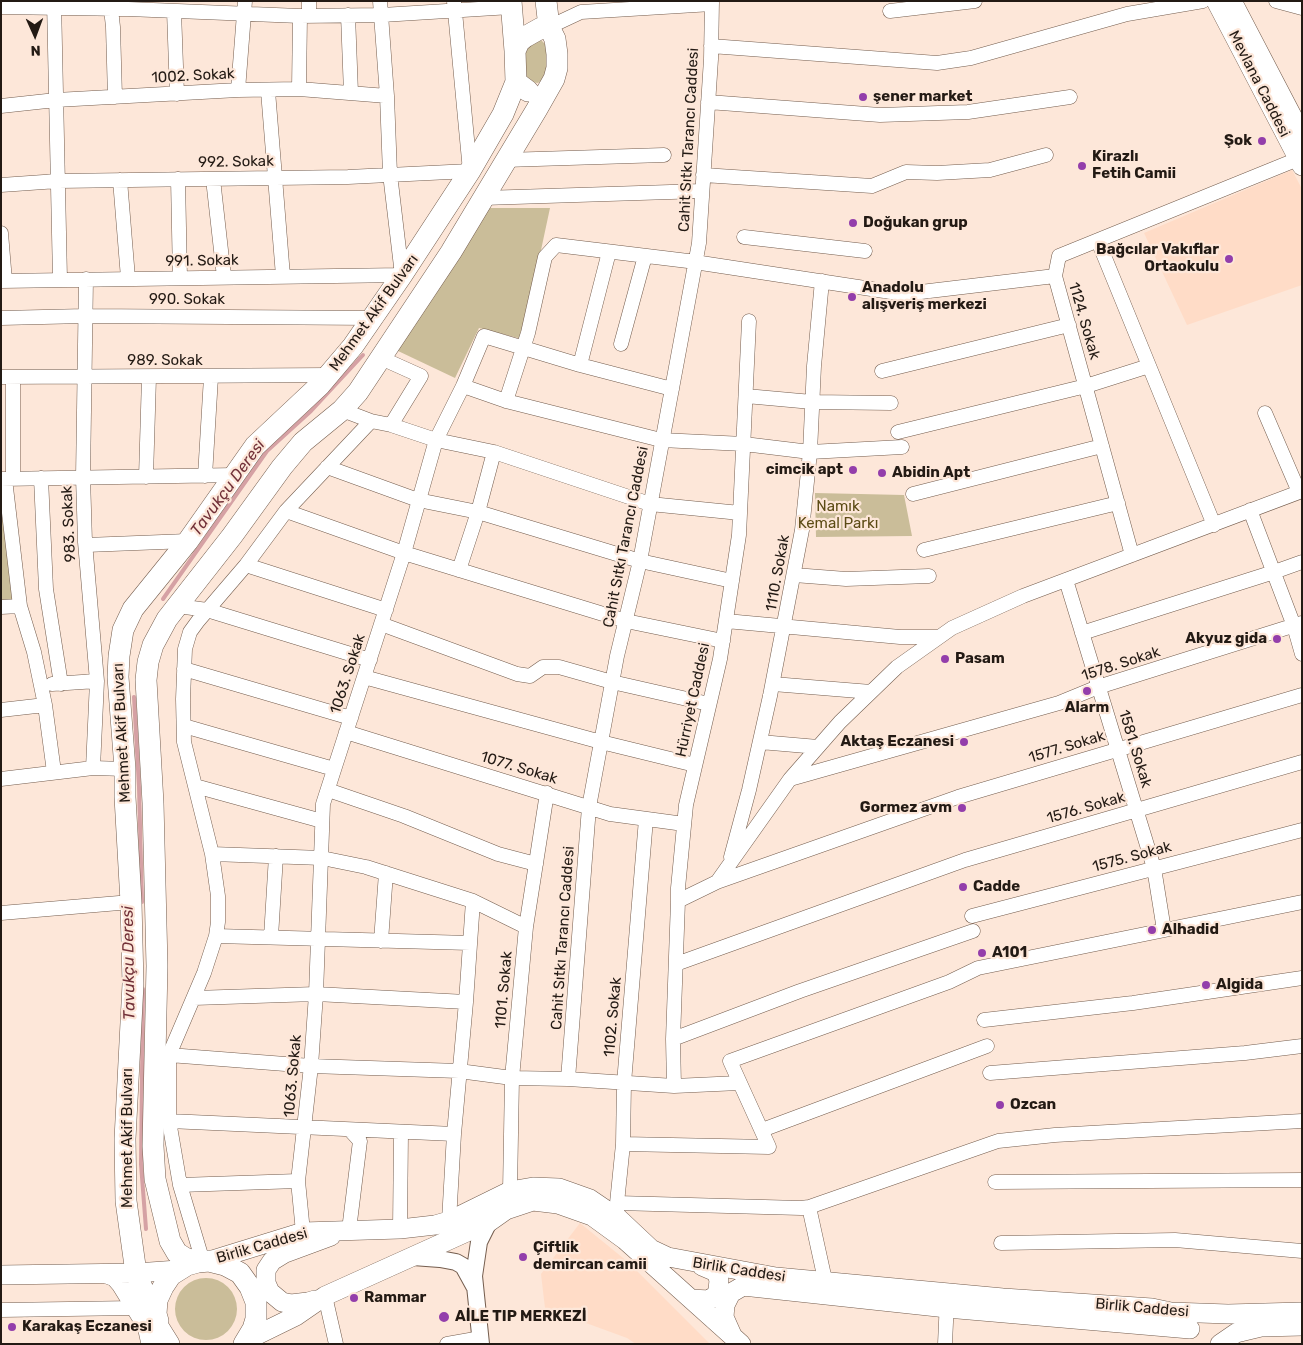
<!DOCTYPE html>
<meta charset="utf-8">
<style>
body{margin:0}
#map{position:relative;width:1303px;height:1345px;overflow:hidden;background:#fde7d9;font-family:Rubik,sans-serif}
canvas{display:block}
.frame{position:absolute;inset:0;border:2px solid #231a14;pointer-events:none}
.north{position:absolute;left:10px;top:10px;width:50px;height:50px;-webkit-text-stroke:4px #fde7d9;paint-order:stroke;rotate:178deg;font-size:14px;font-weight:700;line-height:20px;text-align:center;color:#231a14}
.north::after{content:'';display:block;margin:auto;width:18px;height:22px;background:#231a14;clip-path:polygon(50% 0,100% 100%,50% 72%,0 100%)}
</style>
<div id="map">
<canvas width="1303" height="1345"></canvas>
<div class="frame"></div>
<div class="north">N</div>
</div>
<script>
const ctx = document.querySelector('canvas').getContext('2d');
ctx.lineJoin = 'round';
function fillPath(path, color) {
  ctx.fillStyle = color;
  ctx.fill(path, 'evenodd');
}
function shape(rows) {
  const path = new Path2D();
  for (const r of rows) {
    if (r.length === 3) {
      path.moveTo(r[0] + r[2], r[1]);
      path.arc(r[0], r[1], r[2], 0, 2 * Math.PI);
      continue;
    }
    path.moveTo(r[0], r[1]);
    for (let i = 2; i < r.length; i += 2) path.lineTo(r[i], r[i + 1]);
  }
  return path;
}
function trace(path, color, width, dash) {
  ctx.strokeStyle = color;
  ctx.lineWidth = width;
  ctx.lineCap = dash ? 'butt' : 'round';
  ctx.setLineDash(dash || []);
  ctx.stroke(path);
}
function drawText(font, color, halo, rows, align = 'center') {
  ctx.font = font + ' Rubik,sans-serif';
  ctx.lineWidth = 4.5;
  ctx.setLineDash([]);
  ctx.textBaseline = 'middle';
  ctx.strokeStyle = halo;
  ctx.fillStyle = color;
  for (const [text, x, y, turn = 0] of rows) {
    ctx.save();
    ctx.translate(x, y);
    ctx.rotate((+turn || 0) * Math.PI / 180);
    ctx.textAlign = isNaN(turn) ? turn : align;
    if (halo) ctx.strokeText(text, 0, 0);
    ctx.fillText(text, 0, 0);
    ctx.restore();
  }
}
const built = shape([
 [1292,170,1302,189,1302,285,1187,325,1144,233],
 [580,1223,628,1262,710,1344,636,1344,627,1338,545,1308,541,1274]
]);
const green = shape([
 [541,40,545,44,550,62,543,79,538,83,531,82,525,76,525,52,532,43],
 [489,208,550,208,522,339,479,328,455,378,396,350],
 [1,477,23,602,1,605],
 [815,493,904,495,912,536,816,537],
 [206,1309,31]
]);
const stream = shape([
 [163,599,267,451,311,411,363,355],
 [134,697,139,787,142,902],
 [143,989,141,1164,146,1229]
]);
const minor = shape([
 [54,1,60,279],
 [309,1,309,16],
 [1276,1,1302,8],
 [1,7,128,9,300,16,382,15,511,7],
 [111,9,113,27,115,97],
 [174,11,177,94],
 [890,11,975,1],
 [348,15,351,93],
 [549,27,581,12,712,4],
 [711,46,937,63,971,58,1127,14,1203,1],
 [299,89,300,16],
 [238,90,245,1],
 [268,91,283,276],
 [708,102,880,115,968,112,1070,97],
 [1,106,56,100,238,90,299,89,387,96],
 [505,160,664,155],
 [703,175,872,186,906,172,937,173,990,170,1046,155],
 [178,179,180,278],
 [213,179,224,277],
 [120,180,128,278],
 [1,185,58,181,348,177,470,171,454,1],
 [483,198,702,191],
 [1,233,5,281],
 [744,237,865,251],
 [1098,241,1214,525],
 [86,279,83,477,85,542,97,681,93,768],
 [1,281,402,275,390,174,387,96,380,1],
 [1,318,85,316,373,318],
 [621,344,645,256],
 [381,358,421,376,391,425],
 [580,365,609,252],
 [882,371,1069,325],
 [1,377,330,375],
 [13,377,13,479],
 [463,386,506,401,661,440,744,444,810,452,902,447],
 [746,396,812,402,891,403],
 [506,401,528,333,545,257,556,245,688,261,904,294,1055,276],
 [342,410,371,421],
 [1265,413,1299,492],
 [898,432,1086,386,1149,366],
 [327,467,418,500,478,512,640,561,732,581],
 [205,476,211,377],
 [146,477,149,377],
 [41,478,46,589,61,684],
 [1,479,235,475],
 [5,479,20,606,34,652,45,705,54,772],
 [913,494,1102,446],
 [1250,510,1294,626,1302,654],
 [286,511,404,553,626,621,723,641],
 [86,545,188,541],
 [924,550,1118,503],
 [1132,555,1055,276,1059,256,1298,159],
 [246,565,386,610],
 [459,570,478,512,494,452],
 [794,575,846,579,929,576],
 [1066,580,1154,868,1164,930],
 [178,606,207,610,370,660],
 [1,607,20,606],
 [726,621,900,637,939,637],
 [381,624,517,674,530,676,543,667,559,667,612,682,709,704],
 [1082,633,1274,572,1302,562],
 [184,669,351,718],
 [364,677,601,742,695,765],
 [52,684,97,681],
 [773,684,871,692],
 [1,710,45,705],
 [184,726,334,769],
 [346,732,610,814,684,824],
 [760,742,818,747],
 [1,779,93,768,125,769],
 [790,779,1059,703,1098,687,1302,623],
 [195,786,322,821],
 [328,790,404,816,498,854,536,864],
 [212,854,322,858,366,867,473,901,526,927],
 [731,857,749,790,770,696,802,530,810,452,814,366,822,281],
 [717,882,790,779,840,722,897,667,952,628,1023,596,1302,491],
 [678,901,717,882,958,797,1302,695],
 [1,913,131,902],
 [972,916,1302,830],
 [216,936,470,943],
 [271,937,276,856],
 [381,941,386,873],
 [676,964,965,860,1302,762],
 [194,998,316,994,466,1002],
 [984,1020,1133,1003,1302,978],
 [673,1039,800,991,973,931],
 [169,1055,311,1066,459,1071,512,1078,568,1079,674,1086,739,1083],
 [990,1073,1245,1053,1302,1046],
 [568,1079,589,807,617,656,640,561,699,243,711,59,712,1],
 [674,1086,673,1039,678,901,678,888,686,805,720,659,739,535,749,321],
 [169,1121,454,1134],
 [762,1130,987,1046],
 [623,1144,769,1147,730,1061,949,982,978,968,1302,902],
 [995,1182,1302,1180],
 [180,1185,298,1181],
 [510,1191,512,1078,526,927,547,793],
 [617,1203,801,1208,809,1207,998,1141,1055,1135,1302,1121],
 [809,1207,825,1280],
 [617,1212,617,1203,623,1144,624,1083,646,819],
 [449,1221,454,1134,466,1002,473,901],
 [400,1229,401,1133],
 [349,1230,360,1141,350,1130],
 [303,1232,298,1181,311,1066,316,994,323,804,404,553,436,440,463,386,484,336,580,365,672,389],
 [1001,1243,1175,1240,1302,1251],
 [203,1262,180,1185,169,1121,169,1055,204,973,216,936,218,922,218,896,212,854,184,742,183,699,185,649,190,632,198,621,246,565,286,511,371,421,391,425,436,440,494,452,650,504,740,513],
 [325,1296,336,1344],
 [1,1310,135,1308],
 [447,1344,481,1338],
 [945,1344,947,1300]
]);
const tertiary = shape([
 [413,1257,440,1259,456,1262,463,1266,474,1286],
 [481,1344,474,1276,479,1242,489,1222]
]);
const secondary = shape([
 [1216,1,1302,166],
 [1232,1,1302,135],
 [209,1261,303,1232,400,1229,435,1225,449,1221,510,1191,533,1187,559,1188,590,1199,618,1218,651,1249,668,1257,776,1277,1003,1298,1152,1308,1171,1312,1228,1314,1302,1312],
 [107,1274,115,1277,121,1284,147,1326,151,1344],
 [1,1275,136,1273,178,1270],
 [691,1299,709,1300,716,1295,718,1290,719,1280,716,1272,702,1266],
 [315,1300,308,1302,291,1304,282,1302,270,1292,266,1283,266,1270,272,1261,285,1253,331,1236],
 [732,1335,724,1317,725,1305,731,1293,743,1286,947,1308,1190,1329],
 [249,1339,296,1316,325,1296,489,1222,506,1210,533,1201,558,1204,592,1216,625,1240,741,1344],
 [1220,1344,1236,1333,1261,1327,1302,1326]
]);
const primary = shape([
 [511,1,515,51],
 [528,91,516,82,515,51,519,42,525,37,541,28,549,27],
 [198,1262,185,1258,177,1253,170,1241,155,1179,153,1146,157,966,153,803,146,680,148,662,153,645,167,619,232,536,282,467,303,442,342,410,358,392,451,252,537,109,554,79,557,68,557,54,555,39,549,27,546,1],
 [158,1321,156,1314,157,1300,163,1287,171,1275,187,1265,198,1262,209,1261,225,1265,240,1273,250,1287,256,1302,256,1319,253,1329,244,1344],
 [169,1344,159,1328,136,1273,126,1201,125,1139,133,984,131,902,125,797,125,769,118,677,119,656,123,630,133,609,188,541,255,446,320,385,353,346,402,275,470,171,503,114,516,82]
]);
const markers = [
 [863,97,5,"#933eab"],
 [1262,141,5,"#933eab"],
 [1082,166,5,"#933eab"],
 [853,223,5,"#933eab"],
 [1229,259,5,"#933eab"],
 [852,297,5,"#933eab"],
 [853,470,5,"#933eab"],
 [882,473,5,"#933eab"],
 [1277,639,5,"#933eab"],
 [945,659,5,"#933eab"],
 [1087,691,5,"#933eab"],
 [964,742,5,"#933eab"],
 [962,808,5,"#933eab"],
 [963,887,5,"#933eab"],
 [1152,930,5,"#933eab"],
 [982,953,5,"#933eab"],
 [1206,985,5,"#933eab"],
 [1000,1105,5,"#933eab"],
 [523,1257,5,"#933eab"],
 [354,1298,5,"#933eab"],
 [444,1317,6,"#933eab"],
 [12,1327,5,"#933eab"]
];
const streetNames = [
 ["1002. Sokak",193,76,-3],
 ["Mevlana Caddesi",1259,84,63],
 ["Cahit Sıtkı Tarancı Caddesi",689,140,-87],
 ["992. Sokak",236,162,-1],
 ["991. Sokak",202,261,-1],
 ["990. Sokak",187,300],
 ["Mehmet Akif Bulvarı",374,313,-54],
 ["1124. Sokak",1084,321,74],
 ["989. Sokak",165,361],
 ["983. Sokak",69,524,-93],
 ["Cahit Sıtkı Tarancı Caddesi",626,537,-79],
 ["1110. Sokak",778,573,-80],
 ["1578. Sokak",1121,664,-18],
 ["1063. Sokak",348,674,-72],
 ["Hürriyet Caddesi",693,700,-78],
 ["Mehmet Akif Bulvarı",122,733,-93],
 ["1577. Sokak",1067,747,-17],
 ["1581. Sokak",1135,749,73],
 ["1077. Sokak",519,768,17],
 ["1576. Sokak",1086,808,-16],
 ["1575. Sokak",1132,857,-15],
 ["Cahit Sıtkı Tarancı Caddesi",563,938,-86],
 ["1101. Sokak",504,990,-85],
 ["1102. Sokak",613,1017,-85],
 ["1063. Sokak",293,1076,-85],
 ["Mehmet Akif Bulvarı",128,1138,-90],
 ["Birlik Caddesi",262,1246,-16],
 ["Birlik Caddesi",739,1270,9],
 ["Birlik Caddesi",1142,1308,5]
];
const poiNames = [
 ["şener market",873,97],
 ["Şok",1252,141,"right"],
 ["Kirazlı",1092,157],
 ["Fetih Camii",1092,174],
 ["Doğukan grup",863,223],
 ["Bağcılar Vakıflar",1219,250,"right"],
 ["Ortaokulu",1219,267,"right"],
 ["Anadolu",862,288],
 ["alışveriş merkezi",862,305],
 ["cimcik apt",843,470,"right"],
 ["Abidin Apt",892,473],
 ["Akyuz gida",1267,639,"right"],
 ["Pasam",955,659],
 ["Alarm",1087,708,"center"],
 ["Aktaş Eczanesi",954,742,"right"],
 ["Gormez avm",952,808,"right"],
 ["Cadde",973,887],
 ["Alhadid",1162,930],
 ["A101",992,953],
 ["Algida",1216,985],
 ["Ozcan",1010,1105],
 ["Çiftlik",533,1248],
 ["demircan camii",533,1265],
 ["Rammar",364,1298],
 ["AİLE TIP MERKEZİ",455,1317],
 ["Karakaş Eczanesi",22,1327]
];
const parkNames = [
 ["Namık",838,507],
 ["Kemal Parkı",838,524]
];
const waterNames = [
 ["Tavukçu Deresi",228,488,-54],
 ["Tavukçu Deresi",129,963,-91]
];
fillPath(built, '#ffdcc7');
fillPath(green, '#cabd99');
trace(stream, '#d5a1a4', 4);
trace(minor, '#745d4e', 15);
trace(tertiary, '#745d4e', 18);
trace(secondary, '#745d4e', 20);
trace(primary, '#745d4e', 22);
trace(minor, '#fff', 14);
trace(tertiary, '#fff', 16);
trace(secondary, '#fff', 19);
trace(primary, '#fff', 21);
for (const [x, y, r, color] of markers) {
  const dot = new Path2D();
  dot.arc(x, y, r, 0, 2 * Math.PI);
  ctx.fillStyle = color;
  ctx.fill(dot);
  trace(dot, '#fde7d9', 2);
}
drawText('15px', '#231a14', '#fde7d9', streetNames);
drawText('bold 15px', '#231a14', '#fde7d9', poiNames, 'left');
drawText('15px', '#5c4b15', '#fde7d9', parkNames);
drawText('italic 16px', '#713038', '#fde7d9', waterNames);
</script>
